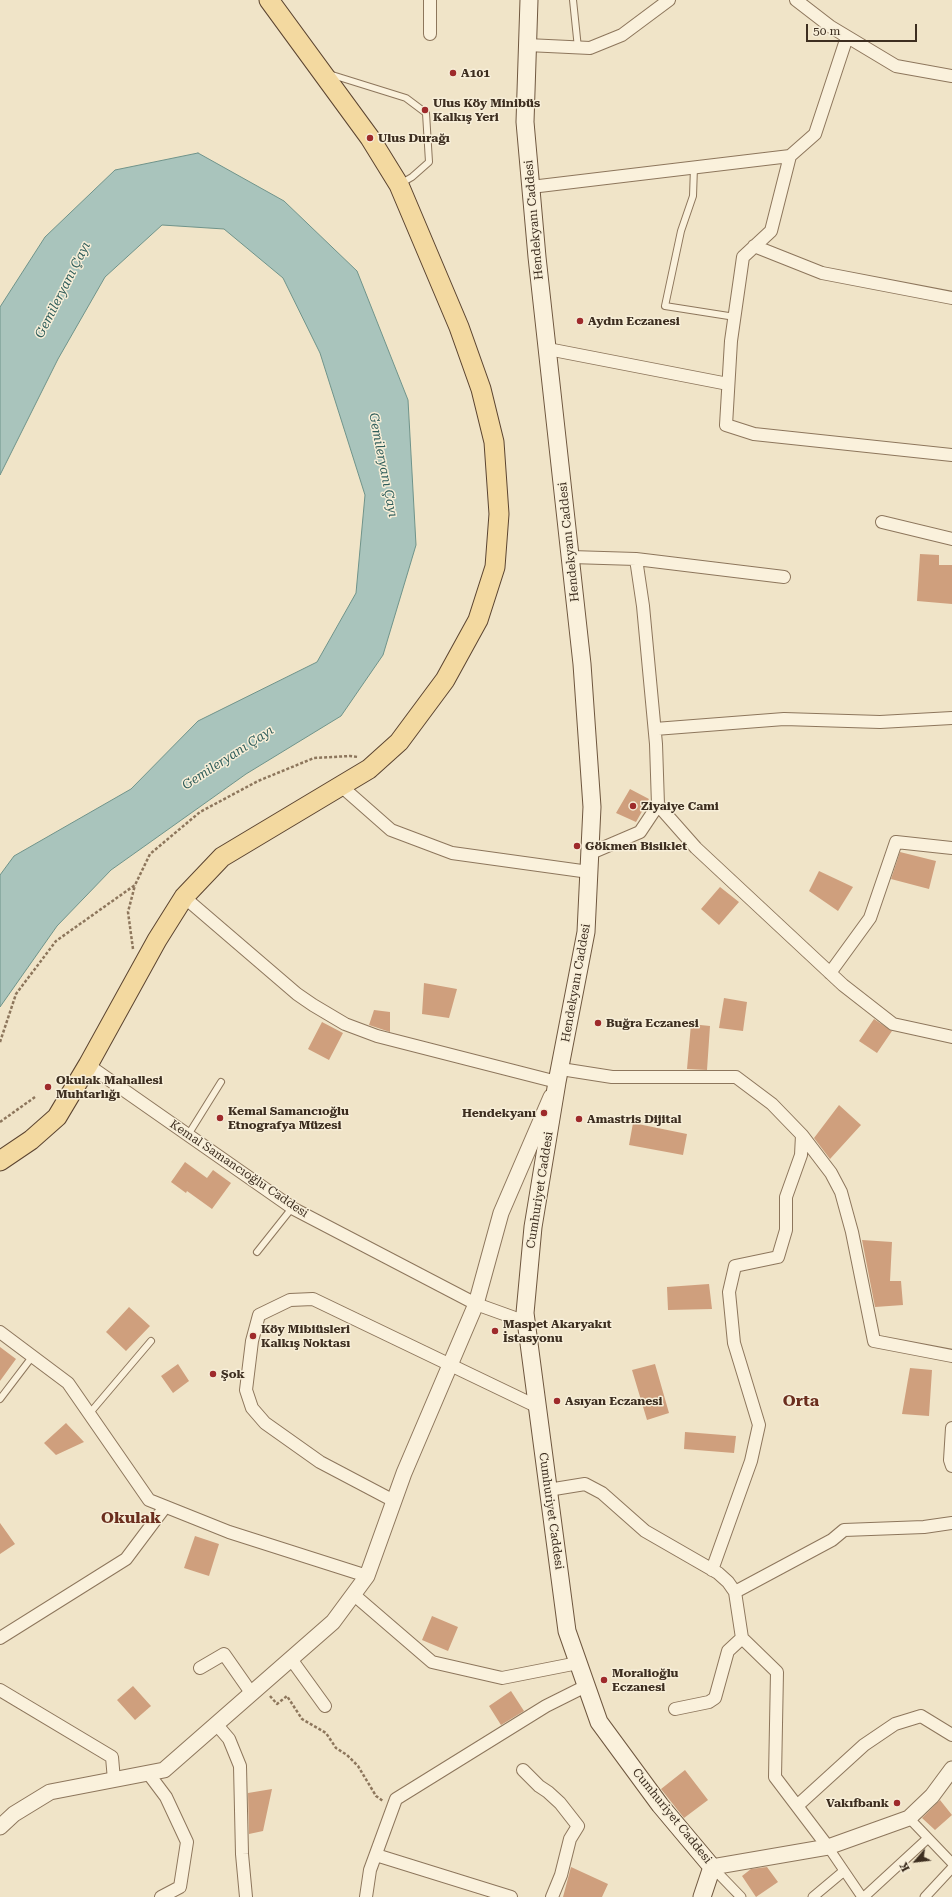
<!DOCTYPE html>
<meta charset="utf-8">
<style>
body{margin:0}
#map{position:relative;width:952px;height:1897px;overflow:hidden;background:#f0e4c8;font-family:"Roboto Serif",serif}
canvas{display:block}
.north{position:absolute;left:896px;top:1841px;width:40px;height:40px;-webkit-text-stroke:3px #f7eed8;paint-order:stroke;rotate:242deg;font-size:11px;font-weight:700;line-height:16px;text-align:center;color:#3d2e20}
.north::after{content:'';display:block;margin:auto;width:14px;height:18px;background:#3d2e20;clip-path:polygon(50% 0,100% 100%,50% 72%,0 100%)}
.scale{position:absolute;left:806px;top:24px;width:111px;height:18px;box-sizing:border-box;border:2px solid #3d2e20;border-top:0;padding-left:5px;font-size:12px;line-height:14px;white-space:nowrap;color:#3d2e20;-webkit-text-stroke:3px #f7eed8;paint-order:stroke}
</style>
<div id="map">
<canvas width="952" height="1897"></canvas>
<div class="north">K</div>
<div class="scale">50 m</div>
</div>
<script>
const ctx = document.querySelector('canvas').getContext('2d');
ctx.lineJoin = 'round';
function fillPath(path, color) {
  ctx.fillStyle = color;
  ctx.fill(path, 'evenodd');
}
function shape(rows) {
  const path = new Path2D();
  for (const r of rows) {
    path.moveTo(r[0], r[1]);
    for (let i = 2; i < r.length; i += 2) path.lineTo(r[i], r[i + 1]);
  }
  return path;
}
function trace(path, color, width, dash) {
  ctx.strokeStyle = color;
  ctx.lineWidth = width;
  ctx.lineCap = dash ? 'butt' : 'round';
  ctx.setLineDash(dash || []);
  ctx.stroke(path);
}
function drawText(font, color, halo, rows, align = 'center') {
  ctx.font = font + ' "Roboto Serif",serif';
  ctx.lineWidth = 3;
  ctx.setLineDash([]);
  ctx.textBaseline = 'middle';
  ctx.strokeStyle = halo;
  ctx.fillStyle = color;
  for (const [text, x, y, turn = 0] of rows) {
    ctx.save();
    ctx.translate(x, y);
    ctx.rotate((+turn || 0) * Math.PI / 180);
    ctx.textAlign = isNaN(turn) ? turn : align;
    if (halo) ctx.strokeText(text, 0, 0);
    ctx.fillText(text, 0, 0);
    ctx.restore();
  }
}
const water = shape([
 [198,153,284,201,357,271,408,400,416,545,383,655,341,716,246,774,111,870,57,926,0,1007,0,875,14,856,131,789,198,721,317,662,356,593,365,495,320,353,283,278,224,229,162,225,105,277,58,359,0,475,0,307,45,237,115,170,198,153]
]);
const building = shape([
 [920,554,939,555,939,565,952,565,952,604,917,601],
 [630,789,649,799,636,822,616,813],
 [900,852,936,861,929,889,891,879],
 [819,871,853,887,838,911,809,891],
 [720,887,739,902,719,925,701,909],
 [424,983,457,989,449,1018,422,1014],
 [724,998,747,1002,743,1031,719,1028],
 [374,1010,390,1012,390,1032,369,1025],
 [874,1019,892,1031,877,1053,859,1041],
 [322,1022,343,1033,329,1060,308,1049],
 [691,1024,710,1026,707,1070,687,1069],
 [839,1105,861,1125,830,1159,814,1138],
 [633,1123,687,1134,683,1155,629,1145],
 [185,1162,207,1178,213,1170,231,1183,212,1209,187,1191,186,1193,171,1182],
 [862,1240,892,1242,890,1281,901,1281,903,1305,875,1307],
 [709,1284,712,1309,668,1310,667,1287],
 [129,1307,150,1326,126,1351,106,1332],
 [0,1347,16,1359,0,1381],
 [178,1364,189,1381,173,1393,161,1376],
 [655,1364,669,1413,647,1420,632,1370],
 [910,1368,932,1370,929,1416,902,1414],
 [66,1423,84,1442,56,1455,44,1443],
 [685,1432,736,1436,734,1453,684,1449],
 [0,1523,15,1544,0,1554],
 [195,1536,219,1544,209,1576,184,1568],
 [432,1616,458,1627,448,1651,422,1640],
 [133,1686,151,1706,135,1720,117,1700],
 [511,1691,524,1711,501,1725,489,1706],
 [685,1770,708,1800,684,1818,661,1789],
 [272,1789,263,1831,249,1834,248,1793],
 [940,1800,952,1815,935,1830,922,1818],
 [571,1867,608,1884,602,1897,563,1897],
 [767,1867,778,1882,756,1897,742,1876,751,1869]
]);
const path = shape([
 [133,949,128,912,135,885],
 [0,1042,16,994,56,941,135,885,150,854,200,812,258,781,314,758,350,756,358,757],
 [0,1122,35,1097],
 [270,1696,277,1704,287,1696,302,1719,326,1733,336,1748,347,1755,358,1766,376,1796,383,1801]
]);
const service = shape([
 [573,0,578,48],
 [329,74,406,98,426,113,429,162,412,177,400,184],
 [694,167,693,196,681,231,665,306,735,317],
 [188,1135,221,1082],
 [257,1252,292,1208],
 [0,1399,32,1357],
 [89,1414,151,1341]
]);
const pedestrian = shape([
 [909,1818,952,1863],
 [828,1847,862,1897],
 [712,1867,741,1897],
 [813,1897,844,1871],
 [864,1897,927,1839],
 [925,1897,952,1868]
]);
const minor = shape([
 [430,0,430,34],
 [796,0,831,27,896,66,952,76],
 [847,37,815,134,790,156,771,231,743,257,731,341,726,425,754,434,952,455],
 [527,45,590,48,622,35,669,0],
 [531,187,790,156],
 [754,246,822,273,952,298],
 [548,349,728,384],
 [882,522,952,539],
 [571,557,636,559,784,577],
 [655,729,784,719,880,722,952,718],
 [341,786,391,830,452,853,589,872],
 [658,805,696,848,843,985,893,1024,952,1037],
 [591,853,640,832,658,805,656,744,643,606,636,559],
 [184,897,297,994,313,1005,345,1024,377,1036,557,1082],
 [830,973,870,918,896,842,952,848],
 [88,1065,294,1209,476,1304,526,1322],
 [561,1069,612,1077,736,1077,772,1104,802,1135,801,1155,786,1197,786,1230,778,1257,735,1266,729,1292,734,1343,759,1425,751,1461,712,1570],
 [802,1135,831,1173,841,1192,852,1232,874,1341,952,1356],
 [0,1332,68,1383,149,1500,229,1532,367,1576],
 [952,1428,950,1460,952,1466],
 [548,1490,585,1484,602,1493,645,1531,718,1573,728,1582,735,1592,742,1638,777,1672,775,1777,828,1847],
 [394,1501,320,1462,265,1423,252,1408,246,1390,252,1341,259,1315,290,1300,313,1299,538,1407],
 [735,1592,832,1540,844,1530,924,1527,952,1523],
 [353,1594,432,1662,502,1678,578,1663],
 [0,1638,126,1559,165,1507],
 [291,1659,325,1706],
 [200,1668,224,1654,252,1694],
 [0,1690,112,1757,114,1780],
 [675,1709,709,1702,715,1698,728,1651,742,1638],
 [217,1725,229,1739,240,1766,242,1854,246,1897],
 [523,1770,539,1786,548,1792,560,1803,578,1826,570,1839,561,1875,552,1897],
 [148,1773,166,1797,187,1842,180,1887,161,1897],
 [797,1806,864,1745,895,1724,921,1716,952,1735],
 [376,1855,511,1897],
 [366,1897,370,1870,396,1799,546,1706,586,1686]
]);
const tertiary = shape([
 [0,1827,14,1814,50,1792,164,1770,333,1622,367,1576,404,1473,476,1304,501,1213,551,1097],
 [712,1867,828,1847,909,1818,932,1796,952,1769]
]);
const secondary = shape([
 [529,0,525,122,537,257,582,664,592,807,586,932,557,1082,533,1227,525,1313,567,1631,599,1722,660,1805,712,1867,702,1897]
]);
const primary = shape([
 [0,1161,31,1140,57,1117,88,1065,157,940,184,897,222,857,369,769,399,742,445,680,478,620,495,567,499,514,494,442,481,389,459,327,399,185,370,138,269,0]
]);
const markers = [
 [453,73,4,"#9e2a2b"],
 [425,110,4,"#9e2a2b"],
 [370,138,4,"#9e2a2b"],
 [580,321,4,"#9e2a2b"],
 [633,806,4,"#9e2a2b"],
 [577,846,4,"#9e2a2b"],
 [598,1023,4,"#9e2a2b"],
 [48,1087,4,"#9e2a2b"],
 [544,1113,4,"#9e2a2b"],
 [220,1118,4,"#9e2a2b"],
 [579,1119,4,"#9e2a2b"],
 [495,1331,4,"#9e2a2b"],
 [253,1336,4,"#9e2a2b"],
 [213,1374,4,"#9e2a2b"],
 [557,1401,4,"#9e2a2b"],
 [604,1680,4,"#9e2a2b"],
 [897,1803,4,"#9e2a2b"]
];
const poiNames = [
 ["A101",461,73],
 ["Ulus Köy Minibüs",433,103],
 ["Kalkış Yeri",433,117],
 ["Ulus Durağı",378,138],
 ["Aydın Eczanesi",588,321],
 ["Ziyaiye Cami",641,806],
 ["Gökmen Bisiklet",585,846],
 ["Buğra Eczanesi",606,1023],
 ["Okulak Mahallesi",56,1080],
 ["Muhtarlığı",56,1094],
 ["Kemal Samancıoğlu",228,1111],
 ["Etnografya Müzesi",228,1125],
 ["Hendekyanı",536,1113,"right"],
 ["Amastris Dijital",587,1119],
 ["Maspet Akaryakıt",503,1324],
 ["İstasyonu",503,1338],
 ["Köy Mibiüsleri",261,1329],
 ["Kalkış Noktası",261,1343],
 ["Şok",221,1374],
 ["Asıyan Eczanesi",565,1401],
 ["Moralioğlu",612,1673],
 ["Eczanesi",612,1687],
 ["Vakıfbank",889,1803,"right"]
];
const streetNames = [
 ["Hendekyanı Caddesi",534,220,-95],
 ["Hendekyanı Caddesi",569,542,-96],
 ["Hendekyanı Caddesi",576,983,-80],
 ["Kemal Samancıoğlu Caddesi",239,1169,34],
 ["Cumhuriyet Caddesi",540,1190,-81],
 ["Cumhuriyet Caddesi",551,1511,82],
 ["Cumhuriyet Caddesi",672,1816,51]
];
const waterNames = [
 ["Gemileryanı Çayı",63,290,-63],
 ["Gemileryanı Çayı",383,465,79],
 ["Gemileryanı Çayı",228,758,-33]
];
const districtNames = [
 ["Orta",801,1401],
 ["Okulak",131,1518]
];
fillPath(water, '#a9c4bc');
trace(water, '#6f938a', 1);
fillPath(building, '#cf9f7d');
trace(service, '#8d765c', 8);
trace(pedestrian, '#8d765c', 11);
trace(minor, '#8d765c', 14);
trace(tertiary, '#8d765c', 17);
trace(secondary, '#6f573f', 19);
trace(primary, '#5b4430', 21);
trace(path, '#8d765c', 2.5, [3, 2]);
trace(service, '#faf1dc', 6);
trace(pedestrian, '#faf1dc', 9);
trace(minor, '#faf1dc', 12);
trace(tertiary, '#faf1dc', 15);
trace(secondary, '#faf1dc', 17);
trace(primary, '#f3d9a0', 19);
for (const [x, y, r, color] of markers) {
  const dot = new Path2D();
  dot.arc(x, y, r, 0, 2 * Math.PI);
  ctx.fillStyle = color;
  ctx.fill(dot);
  trace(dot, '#f7eed8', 1.5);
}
drawText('bold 12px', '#3d2e20', '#f7eed8', poiNames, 'left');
drawText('12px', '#3d2e20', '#f7eed8', streetNames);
drawText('italic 13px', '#2f5d5a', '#f7eed8', waterNames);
drawText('bold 16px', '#6b2e1e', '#f7eed8', districtNames);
</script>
